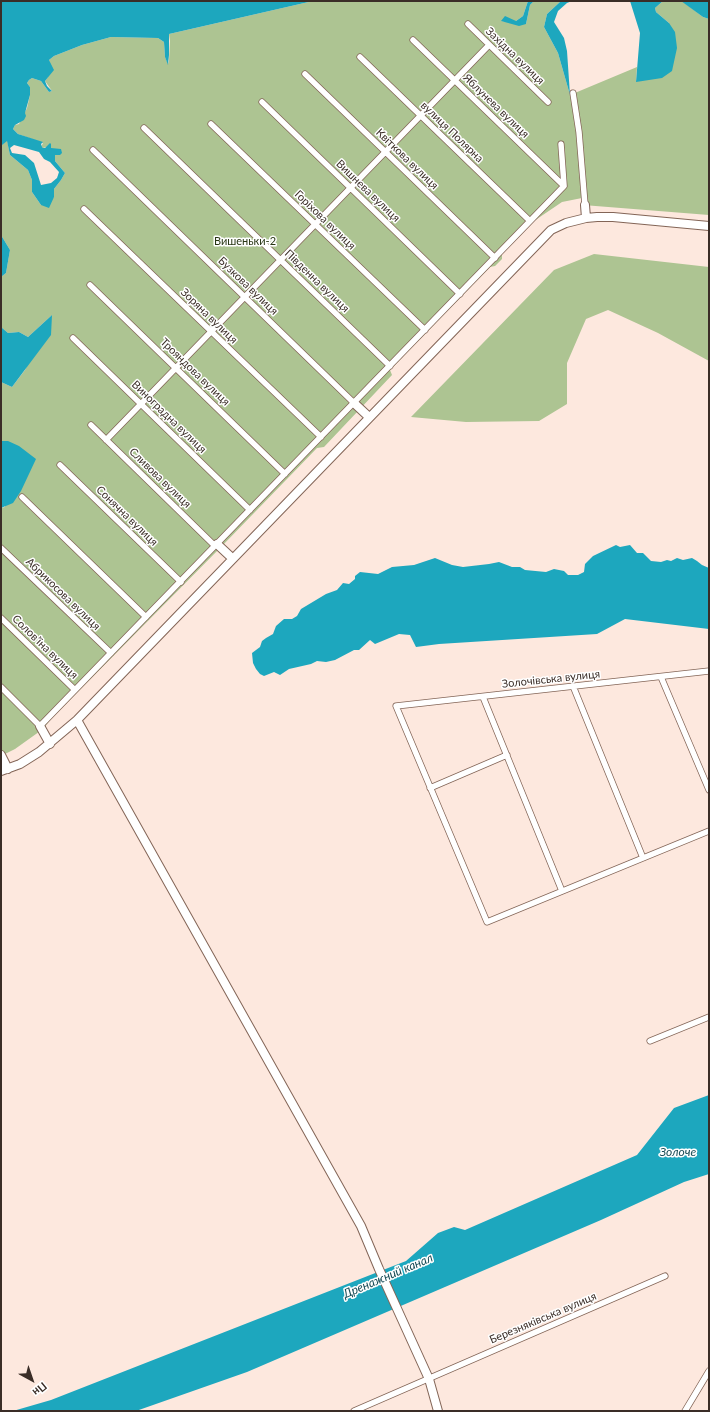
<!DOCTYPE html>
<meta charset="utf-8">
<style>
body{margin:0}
#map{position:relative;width:710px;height:1412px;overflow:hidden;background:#fde8de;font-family:Lato,sans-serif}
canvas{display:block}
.frame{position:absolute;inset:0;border:2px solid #3a2d27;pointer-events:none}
.north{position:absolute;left:12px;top:1360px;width:40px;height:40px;-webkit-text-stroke:3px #fff;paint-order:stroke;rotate:140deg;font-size:11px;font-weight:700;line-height:16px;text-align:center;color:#3a2d27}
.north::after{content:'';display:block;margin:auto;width:14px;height:18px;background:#3a2d27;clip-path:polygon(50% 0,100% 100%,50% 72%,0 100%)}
</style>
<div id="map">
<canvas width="710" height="1412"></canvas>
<div class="frame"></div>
<div class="north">Пн</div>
</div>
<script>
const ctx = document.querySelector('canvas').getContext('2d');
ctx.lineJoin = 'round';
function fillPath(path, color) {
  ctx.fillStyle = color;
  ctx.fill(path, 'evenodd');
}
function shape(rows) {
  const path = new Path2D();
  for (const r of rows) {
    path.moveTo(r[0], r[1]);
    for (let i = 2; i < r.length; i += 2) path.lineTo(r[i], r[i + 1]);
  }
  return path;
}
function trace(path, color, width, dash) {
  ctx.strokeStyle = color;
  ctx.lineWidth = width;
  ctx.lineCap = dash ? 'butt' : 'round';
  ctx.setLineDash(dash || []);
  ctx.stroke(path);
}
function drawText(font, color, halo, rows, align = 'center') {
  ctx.font = font + ' Lato,sans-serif';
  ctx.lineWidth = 3;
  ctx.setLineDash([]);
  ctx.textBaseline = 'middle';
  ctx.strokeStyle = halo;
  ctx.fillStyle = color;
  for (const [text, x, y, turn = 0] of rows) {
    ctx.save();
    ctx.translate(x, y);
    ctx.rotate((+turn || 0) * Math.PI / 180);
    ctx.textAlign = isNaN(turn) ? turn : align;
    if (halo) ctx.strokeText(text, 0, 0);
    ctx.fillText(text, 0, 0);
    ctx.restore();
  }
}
const green = shape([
 [313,1,528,1,523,16,516,21,501,21,526,24,530,5,534,1,561,1,547,14,544,27,558,53,570,95,637,67,636,82,669,23,656,12,655,8,663,1,682,1,703,17,709,19,709,215,583,205,582,198,562,202,534,221,502,254,502,259,495,266,490,267,390,370,392,375,324,447,317,448,221,547,51,719,43,729,15,749,1,756,1,508,5,507,8,441,1,441,1,382,12,387,25,370,52,315,28,337,19,332,8,333,1,327,1,277,6,273,10,250,1,235,1,146,7,140,10,155,28,170,32,180,32,192,41,205,54,197,54,189,61,180,65,173,55,161,50,146,43,148,41,147,43,143,18,134,13,129,15,125,19,124,27,108,30,95,30,87,27,83,29,80,32,78,41,81,49,92,52,91,45,81,48,77,50,65,49,60,54,56,82,45,111,37,158,38,164,42,165,57,168,64,169,61,170,41,169,34],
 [594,254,709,267,709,361,658,333,608,310,586,319,567,363,567,404,539,421,466,422,411,417,554,270]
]);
const water = shape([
 [1,1,313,1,169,34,169,55,168,65,165,57,164,42,158,38,111,37,82,45,54,56,49,60,54,70,45,81,47,86,52,91,49,92,41,81,32,78,29,80,27,83,30,87,30,95,25,113,26,116,24,120,15,125,13,129,18,134,43,142,41,144,42,147,43,148,45,148,50,143,51,144,51,148,61,149,62,153,60,155,55,155,55,161,65,173,61,180,54,189,54,197,49,208,41,205,32,192,32,180,28,170,10,155,7,141,1,146],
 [14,145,39,152,44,159,50,162,59,172,57,178,51,183,41,185,34,163,25,155,12,153,10,148],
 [528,1,534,1,530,5,526,24,519,26,501,21,505,16,516,21,523,16],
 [561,1,572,1,567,3,558,11,554,22,564,38,567,51,570,95,558,53,544,27,547,14],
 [630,1,663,1,655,8,656,12,669,23,675,32,677,48,672,71,662,78,636,82,640,33],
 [681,1,709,1,709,19,703,17],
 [1,235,10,250,6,273,1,277],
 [52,315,51,335,12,387,1,382,1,327,8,333,19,332,28,337],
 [1,441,8,441,19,446,36,459,21,491,13,503,1,508],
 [616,545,620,547,630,545,637,553,643,553,651,561,661,562,667,560,671,561,677,558,683,560,692,558,697,561,702,565,709,568,709,629,625,619,597,634,439,644,416,647,410,635,399,634,375,644,370,640,359,650,354,650,335,660,326,662,317,661,311,664,289,669,280,675,274,672,264,676,260,674,256,669,253,663,252,653,260,647,262,641,266,638,273,634,276,626,284,619,292,619,297,616,301,609,326,594,337,590,343,583,349,584,355,579,355,576,360,572,378,574,392,567,414,565,435,558,452,565,463,567,489,564,499,562,512,567,520,567,525,570,546,572,554,569,564,571,568,575,578,575,584,572,585,564,593,556],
 [709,1095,709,1174,684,1182,601,1220,247,1372,136,1411,13,1411,51,1400,406,1261,438,1233,454,1227,465,1230,637,1155,674,1108]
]);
const street = shape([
 [468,24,548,102],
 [413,40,564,186],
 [360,57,530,221],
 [305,74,495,258],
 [573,93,579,132,585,205],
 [262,102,460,294],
 [211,124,425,330],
 [144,128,390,366],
 [561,144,564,185],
 [93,150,354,403],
 [84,209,321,437],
 [90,285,285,474],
 [73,338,250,510],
 [91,425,215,546],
 [106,440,489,45],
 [60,465,181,582],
 [22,497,146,617],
 [1,548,111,653],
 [1,618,75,690],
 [709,671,396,706,487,922,709,831],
 [661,677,709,790],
 [573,686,643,858],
 [1,687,40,726,564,186],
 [483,697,562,891],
 [430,788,507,755],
 [650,1041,709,1017],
 [354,1411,665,1276],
 [685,1411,709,1371]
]);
const secondary = shape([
 [585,205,586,218],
 [354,403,369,417],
 [217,544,232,558],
 [77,720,361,1226,379,1269,429,1379,438,1411],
 [40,726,50,744],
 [1,755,8,769],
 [1,771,20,764,39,752,77,720,551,230,566,223,586,218,597,217,613,217,709,226]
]);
const streetNames = [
 ["Західна вулиця",515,56,44],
 ["Яблунева вулиця",496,106,44],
 ["вулиця Полярна",452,132,44],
 ["Квіткова вулиця",407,159,44],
 ["Вишнева вулиця",368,191,44],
 ["Горіхова вулиця",325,220,44],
 ["Південна вулиця",317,281,44],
 ["Бузкова вулиця",248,286,44],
 ["Зоряна вулиця",209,316,44],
 ["Трояндова вулиця",195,372,44],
 ["Виноградна вулиця",169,417,44],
 ["Сливова вулиця",160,478,44],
 ["Сонячна вулиця",127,516,44],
 ["Абрикосова вулиця",63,594,44],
 ["Соловʼїна вулиця",45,647,44],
 ["Золочівська вулиця",551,679,-6],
 ["Березняківська вулиця",543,1318,-23]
];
const parkNames = [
 ["Вишеньки-2",245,241]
];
const waterNames = [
 ["Золоче",678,1152],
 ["Дренажний канал",388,1276,-23]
];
fillPath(green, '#adc492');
fillPath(water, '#1da7be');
trace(street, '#836557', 7);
trace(secondary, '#836557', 10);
trace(street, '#fff', 5.5);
trace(secondary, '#fff', 8);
drawText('11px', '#3a2d27', '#fff', streetNames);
drawText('11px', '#283614', '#fff', parkNames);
drawText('italic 12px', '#164b55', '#fff', waterNames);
</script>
